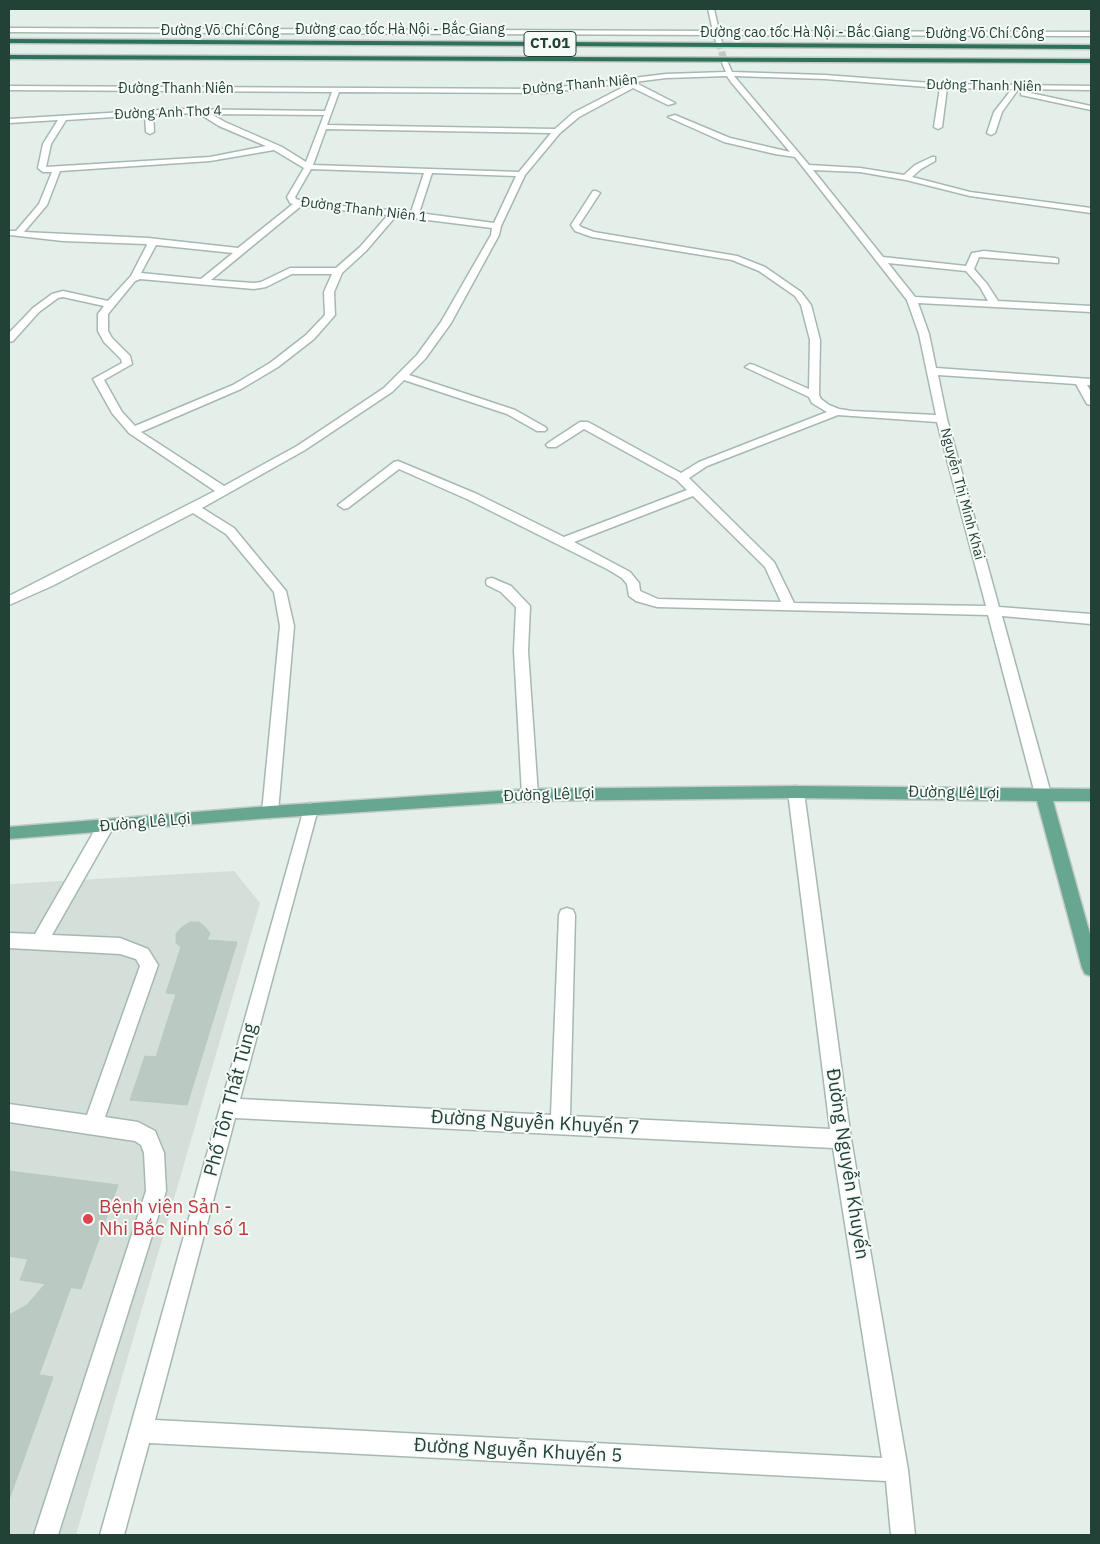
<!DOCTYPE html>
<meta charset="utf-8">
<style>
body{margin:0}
#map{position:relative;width:1100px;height:1544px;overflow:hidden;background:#e5efe9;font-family:"IBM Plex Sans",sans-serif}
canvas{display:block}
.frame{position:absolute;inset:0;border:10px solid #234237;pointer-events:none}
</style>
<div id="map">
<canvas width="1100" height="1544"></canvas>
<div class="frame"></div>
</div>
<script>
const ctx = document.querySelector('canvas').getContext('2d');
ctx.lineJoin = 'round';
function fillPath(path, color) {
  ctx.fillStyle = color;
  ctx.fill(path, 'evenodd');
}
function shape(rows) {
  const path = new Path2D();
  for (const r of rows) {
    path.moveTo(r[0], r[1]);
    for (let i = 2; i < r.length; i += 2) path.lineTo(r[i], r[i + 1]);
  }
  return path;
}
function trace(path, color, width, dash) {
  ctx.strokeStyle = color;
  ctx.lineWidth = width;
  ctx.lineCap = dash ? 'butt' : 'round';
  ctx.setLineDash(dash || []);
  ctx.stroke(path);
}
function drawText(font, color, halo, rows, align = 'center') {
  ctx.font = font + ' "IBM Plex Sans",sans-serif';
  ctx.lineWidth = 4;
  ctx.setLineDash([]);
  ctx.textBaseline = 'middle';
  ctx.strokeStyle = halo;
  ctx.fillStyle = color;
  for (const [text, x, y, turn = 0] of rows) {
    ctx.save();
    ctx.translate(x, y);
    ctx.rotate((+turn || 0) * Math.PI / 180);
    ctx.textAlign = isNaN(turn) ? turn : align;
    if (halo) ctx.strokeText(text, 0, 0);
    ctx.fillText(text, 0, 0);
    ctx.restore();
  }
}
const built = shape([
 [234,871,260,903,76,1535,9,1535,9,884]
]);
const building = shape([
 [190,922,199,922,204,926,210,933,207,940,237,942,187,1105,130,1100,145,1056,156,1057,176,994,166,993,181,947,176,943,176,934,181,928,190,922],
 [9,1171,118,1185,81,1289,20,1280,28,1259,9,1256,9,1171],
 [45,1284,71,1287,39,1375,9,1370,9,1315,27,1305,45,1284],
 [9,1370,53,1377,9,1500,9,1370]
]);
const minorTunnel = shape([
 [719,42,725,63]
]);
const minor = shape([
 [708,9,714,9,719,31,1091,32,1091,36,720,35,722,42,719,44,716,42,714,35,9,32,9,28,713,31,708,9],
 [725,61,728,63,732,72,825,75,944,84,1091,86,1091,90,1014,89,1017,91,1002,112,995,133,991,135,987,133,994,112,1012,89,947,88,942,127,938,129,934,127,940,88,825,79,734,76,809,165,860,168,904,175,915,165,932,157,935,157,935,161,921,169,912,177,970,192,1091,208,1091,213,970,196,906,180,860,172,813,170,883,257,966,266,972,253,984,251,1055,258,1058,259,1058,263,979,257,974,269,987,284,998,301,1091,306,1091,312,918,303,929,334,936,368,1091,379,1091,385,1087,385,1091,392,1091,405,1087,404,1076,384,938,375,947,419,999,607,1091,614,1091,624,1002,616,1051,794,1048,798,1043,800,1038,798,1035,794,988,615,657,607,636,601,629,596,627,584,622,578,607,569,469,500,399,469,348,508,344,509,338,505,394,462,398,461,477,494,564,537,687,490,677,480,584,429,556,447,548,447,546,445,548,443,580,422,588,422,681,473,699,462,827,412,812,403,809,397,745,367,750,364,754,365,809,389,810,340,801,305,795,296,759,271,732,260,592,237,575,231,571,225,593,191,596,191,600,193,579,225,581,227,594,232,737,256,765,267,801,292,811,305,820,340,819,395,821,399,829,405,839,409,852,411,936,415,919,334,907,300,795,157,775,154,724,142,668,117,675,115,730,138,790,152,731,82,727,76,666,78,634,82,675,103,668,105,633,88,579,117,560,133,525,175,501,226,499,235,451,323,425,359,409,375,515,410,545,427,547,429,545,431,537,431,507,414,404,380,392,392,305,450,202,508,234,528,286,591,294,626,278,812,275,816,270,818,265,816,262,812,280,626,274,592,226,534,193,513,52,586,9,605,9,596,215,491,129,433,112,413,93,379,122,363,121,359,104,342,98,331,98,314,104,306,63,297,58,298,39,312,13,341,9,342,9,333,33,308,52,294,63,291,108,301,131,276,147,245,146,244,63,241,10,235,10,231,16,231,39,204,52,172,43,172,38,168,43,144,58,120,9,123,9,119,174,109,325,111,332,92,9,90,9,86,544,89,666,74,726,72,722,63,725,61],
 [633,82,573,113,555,129,327,125,339,92,544,93,633,82],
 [174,113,200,114,219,126,266,146,210,157,46,167,51,144,66,120,145,115,146,132,150,134,154,132,153,114,174,113],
 [211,114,324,115,306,162,282,147,225,122,211,114],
 [326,129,551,133,519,172,313,165,326,129],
 [274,150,304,168,287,197,290,203,293,204,238,248,148,238,24,232,47,205,60,171,210,161,274,150],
 [311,169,424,173,411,212,308,203,296,199,295,197,311,169],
 [432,173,516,176,494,223,419,213,432,173],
 [301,206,388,215,360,247,336,268,290,268,261,282,254,283,211,280,301,206],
 [396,216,492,228,491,235,441,322,417,355,384,388,297,446,224,486,141,432,241,389,278,367,314,339,335,315,334,292,342,273,366,251,396,216],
 [156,245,233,253,201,279,141,273,156,245],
 [888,263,966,271,980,287,988,301,915,297,888,263],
 [292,274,332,274,324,292,325,315,306,335,270,363,233,385,135,426,122,412,104,380,132,364,130,356,112,338,108,331,108,314,135,281,140,279,254,289,266,287,292,274],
 [838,415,937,422,986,606,794,603,774,562,689,478,707,466,838,415],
 [693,496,765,567,781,602,658,599,640,591,639,583,630,572,574,542,693,496],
 [1021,91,1091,106,1091,110,1021,95,1021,91],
 [492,578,511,586,530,606,528,651,538,795,535,799,530,801,525,799,522,795,514,651,516,607,501,592,487,585,486,582,487,579,492,578],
 [796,786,801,788,804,792,851,1139,908,1470,915,1535,891,1535,886,1481,149,1443,124,1535,100,1535,305,805,310,803,315,805,318,809,240,1099,551,1115,559,915,561,910,567,908,573,910,575,915,570,1116,830,1129,788,792,791,788,796,786],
 [235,1118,833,1148,882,1458,155,1420,235,1118],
 [106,820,112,821,114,826,52,935,120,938,148,949,158,965,105,1117,138,1122,155,1131,164,1153,166,1191,58,1535,34,1535,146,1191,144,1153,141,1145,135,1141,9,1122,9,1104,87,1115,140,966,136,959,120,954,9,948,9,933,35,934,100,821,106,820]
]);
const major = shape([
 [796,786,1091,789,1091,801,1053,801,1091,938,1091,976,1085,974,1082,968,1037,801,796,798,530,801,270,818,9,839,9,827,270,806,530,789,796,786]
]);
const highway = shape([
 [9,39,1091,45,1091,49,9,43,9,39],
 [9,55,1091,59,1091,63,9,59,9,55]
]);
const markers = [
 [88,1219,6,"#e0444e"]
];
const farStreetnames = [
 ["Đường cao tốc Hà Nội - Bắc Giang",400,30],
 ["Đường Võ Chí Công",220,31],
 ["Đường cao tốc Hà Nội - Bắc Giang",805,33],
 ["Đường Võ Chí Công",985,34],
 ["Đường Thanh Niên",580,85,-5],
 ["Đường Thanh Niên",984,86,1],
 ["Đường Thanh Niên",176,89],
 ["Đường Anh Thơ 4",168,113,-2],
 ["Đường Thanh Niên 1",364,210,7],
 ["Nguyễn Thị Minh Khai",962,494,75]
];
const shields = [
 [550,44,52]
];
const shieldNames = [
 ["CT.01",550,44]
];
const streetNames = [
 ["Đường Lê Lợi",954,793,1],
 ["Đường Lê Lợi",549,795,-2],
 ["Đường Lê Lợi",145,823,-5]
];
const nearStreetnames = [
 ["Phố Tôn Thất Tùng",231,1100,-75],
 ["Đường Nguyễn Khuyến 7",535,1123,3],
 ["Đường Nguyễn Khuyến",847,1164,81],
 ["Đường Nguyễn Khuyến 5",518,1451,3]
];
const nearHealthnames = [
 ["Bệnh viện Sản -",99,1208],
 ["Nhi Bắc Ninh số 1",99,1230]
];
fillPath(built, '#d3dfd8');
fillPath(building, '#bacac2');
trace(building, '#b7c9c0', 1);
trace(minorTunnel, '#beccc5', 7, [7, 3]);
trace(minor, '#a7b8b0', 3);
trace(major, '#c1cac7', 3);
trace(highway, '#c1cac7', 3);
fillPath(minor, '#fff');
fillPath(major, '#67a690');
fillPath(highway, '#2d705c');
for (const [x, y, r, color] of markers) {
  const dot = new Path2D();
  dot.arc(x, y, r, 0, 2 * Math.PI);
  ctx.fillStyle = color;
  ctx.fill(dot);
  trace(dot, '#f6fbf8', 2);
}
drawText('14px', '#234237', '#f6fbf8', farStreetnames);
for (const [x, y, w] of shields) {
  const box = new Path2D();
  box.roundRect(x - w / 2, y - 12.5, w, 25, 4);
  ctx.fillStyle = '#f6fbf8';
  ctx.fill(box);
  trace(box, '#234237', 1);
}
drawText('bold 15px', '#234237', null, shieldNames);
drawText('16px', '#234237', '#f6fbf8', streetNames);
drawText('19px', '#234237', '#f6fbf8', nearStreetnames);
drawText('19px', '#be3a42', '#f6fbf8', nearHealthnames, 'left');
</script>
